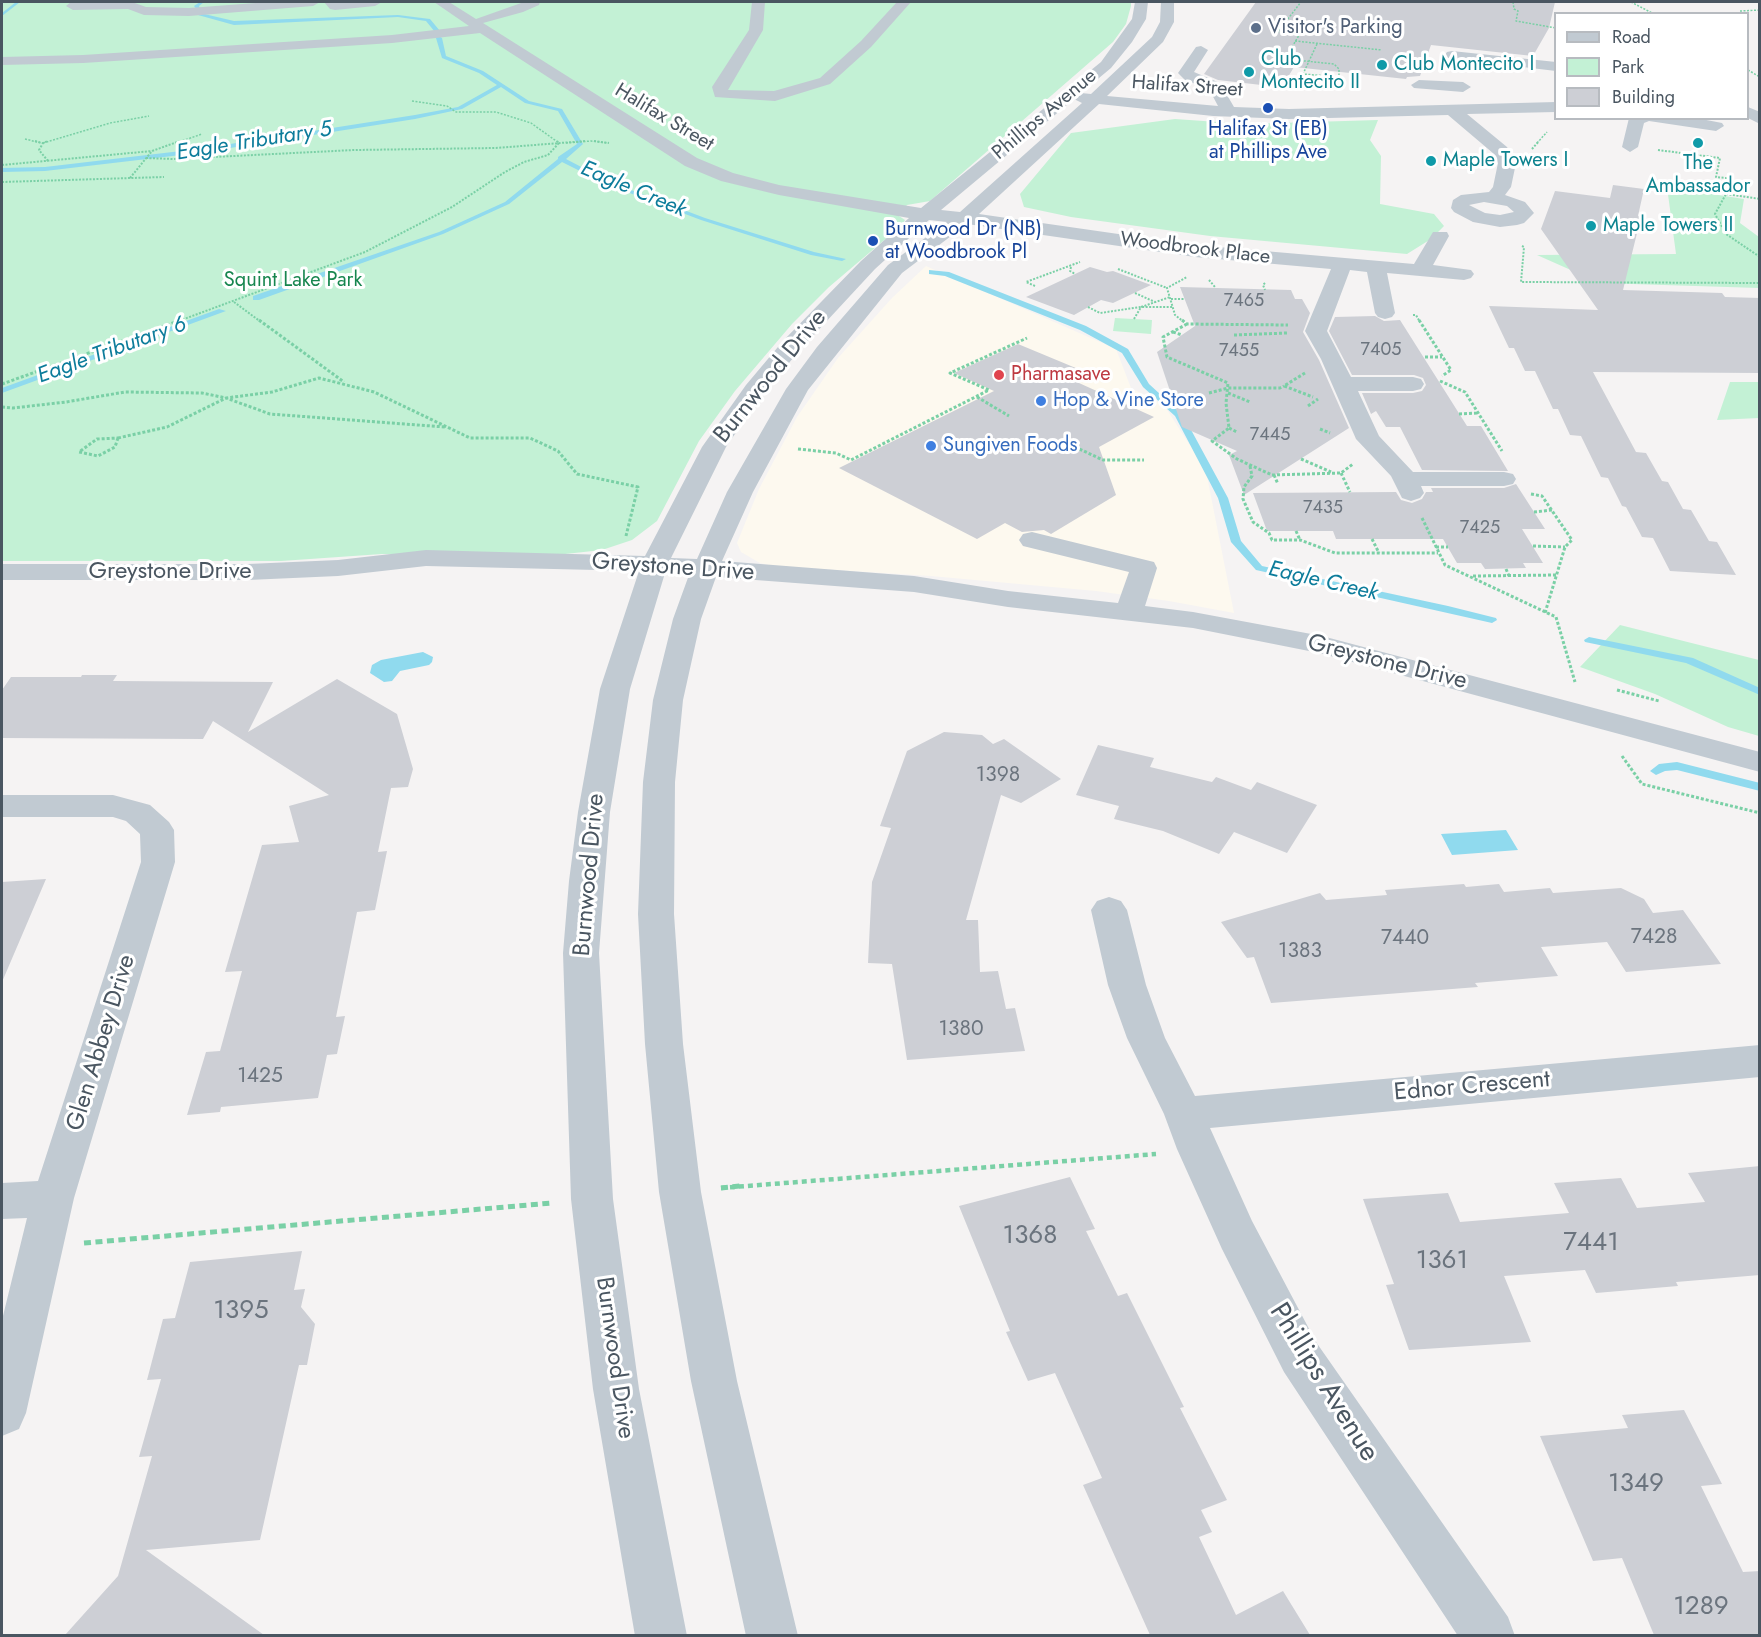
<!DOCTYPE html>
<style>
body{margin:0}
#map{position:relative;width:1761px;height:1637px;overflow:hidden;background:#f5f3f3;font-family:Jost,sans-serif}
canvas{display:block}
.frame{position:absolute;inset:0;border:3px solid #4a5661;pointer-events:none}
.legend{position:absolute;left:1554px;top:12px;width:195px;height:108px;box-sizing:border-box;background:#fff;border:2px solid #b7bbc0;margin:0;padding:8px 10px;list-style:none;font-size:18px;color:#4a5661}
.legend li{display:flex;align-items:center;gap:12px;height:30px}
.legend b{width:30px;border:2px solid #b7bbc0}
</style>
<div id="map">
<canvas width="1761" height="1637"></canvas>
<div class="frame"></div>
<ul class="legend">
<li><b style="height:8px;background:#c1cad2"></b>Road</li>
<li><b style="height:16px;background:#c3f1d5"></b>Park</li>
<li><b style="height:16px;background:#cdcfd5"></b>Building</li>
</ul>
</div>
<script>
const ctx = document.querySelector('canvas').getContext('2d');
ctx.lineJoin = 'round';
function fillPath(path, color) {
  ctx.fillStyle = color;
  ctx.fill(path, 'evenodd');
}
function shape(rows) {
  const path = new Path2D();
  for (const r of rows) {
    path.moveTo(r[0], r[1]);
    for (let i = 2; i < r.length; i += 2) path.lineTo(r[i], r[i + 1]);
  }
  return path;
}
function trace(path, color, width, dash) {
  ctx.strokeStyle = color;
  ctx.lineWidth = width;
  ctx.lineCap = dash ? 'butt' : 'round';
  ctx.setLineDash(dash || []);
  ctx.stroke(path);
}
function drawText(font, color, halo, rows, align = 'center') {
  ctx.font = font + ' Jost,sans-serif';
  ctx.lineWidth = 6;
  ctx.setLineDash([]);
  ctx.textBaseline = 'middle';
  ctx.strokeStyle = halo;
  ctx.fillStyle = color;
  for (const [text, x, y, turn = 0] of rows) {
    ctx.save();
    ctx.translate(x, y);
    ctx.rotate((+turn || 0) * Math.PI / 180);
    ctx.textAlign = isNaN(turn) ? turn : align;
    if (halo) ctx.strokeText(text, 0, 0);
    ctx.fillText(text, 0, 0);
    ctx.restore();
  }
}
const commercial = shape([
 [926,266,1116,349,1131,388,1164,405,1189,444,1202,451,1234,613,1169,601,1096,591,931,576,772,566,760,563,741,552,737,543,759,489,797,417,838,358,892,298]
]);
const green = shape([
 [2,2,1131,2,1131,6,1126,24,1113,42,930,201,907,205,899,216,905,220,902,225,829,287,792,324,735,391,699,441,657,521,632,540,602,550,556,555,382,554,281,561,2,561],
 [1175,119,1246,124,1378,120,1370,140,1381,156,1380,204,1434,214,1444,226,1431,239,1407,254,1210,236,1071,217,1024,207,1020,194,1071,133],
 [1667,187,1744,199,1740,223,1759,237,1759,288,1600,283,1537,255,1676,254],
 [1115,318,1152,320,1151,334,1113,331],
 [1730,382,1759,382,1759,418,1717,420],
 [1620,625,1759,660,1759,736,1728,727,1655,694,1580,667]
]);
const water = shape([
 [423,652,433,657,432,662,429,665,400,671,392,681,384,682,370,673,372,665,381,660],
 [1506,830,1518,850,1452,855,1441,834]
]);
const stream = shape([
 [16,2,20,2,2,16,2,13,16,2],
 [200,2,204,2,199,6,200,10,198,11,194,6,200,2],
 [200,13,234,21,398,15,430,19,440,31,435,32,426,21,398,17,234,25,198,15,200,13],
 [439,36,442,38,446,56,483,71,529,101,562,109,583,144,566,159,610,182,705,218,814,252,846,259,842,261,811,255,701,220,606,184,562,162,509,204,443,234,259,300,253,300,253,296,439,232,505,202,558,159,558,157,577,144,558,111,525,103,501,87,462,109,415,119,198,153,45,171,2,172,2,168,45,167,198,149,415,115,458,107,497,85,479,73,442,58,436,38,439,36],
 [929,270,949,272,1086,326,1128,349,1149,384,1183,415,1228,498,1241,541,1262,566,1448,606,1496,618,1497,620,1492,623,1256,570,1231,542,1218,498,1175,416,1143,387,1122,353,1080,330,945,276,929,274,929,270],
 [219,309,226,311,2,393,2,388,219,309],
 [1589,637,1693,658,1760,688,1760,695,1686,663,1585,642,1584,640,1589,637],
 [1677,762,1760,783,1760,791,1677,770,1665,771,1656,775,1650,771,1659,764,1677,762]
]);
const building = shape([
 [1256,2,1555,2,1549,28,1533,56,1431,45,1420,76,1407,77,1406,79,1294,67,1285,82,1270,86,1218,80,1204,74],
 [1613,185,1644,189,1638,216,1641,217,1623,290,1722,293,1725,297,1760,298,1760,373,1593,372,1636,452,1646,453,1662,481,1668,482,1683,509,1691,510,1709,541,1717,542,1736,575,1670,571,1653,538,1642,537,1626,507,1622,506,1608,478,1601,477,1581,436,1570,435,1558,409,1553,409,1535,371,1525,371,1514,348,1509,348,1489,306,1598,310,1541,229,1555,191,1610,198],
 [1090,267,1107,272,1113,271,1151,285,1113,303,1101,300,1074,315,1026,297],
 [1180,287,1291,290,1295,299,1302,299,1310,313,1303,332,1319,360,1349,428,1244,495,1229,455,1237,451,1182,427,1157,352,1195,326],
 [1375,316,1384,321,1400,320,1467,426,1481,426,1508,471,1422,470,1400,427,1386,427,1376,411,1371,414,1362,393,1413,393,1422,391,1426,385,1423,378,1414,375,1352,375,1329,331,1335,317],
 [1018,344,1083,371,1079,383,1154,417,1099,447,1116,495,1051,534,1044,530,1022,532,1005,523,977,539,839,468,994,391,954,373],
 [1516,484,1545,529,1522,529,1543,563,1523,563,1526,568,1485,569,1481,563,1457,563,1443,539,1336,539,1333,531,1267,531,1253,493,1396,492,1401,500,1412,503,1422,499,1426,492,1433,492,1431,488,1504,488],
 [82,675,117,675,113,681,273,682,248,732,337,679,397,714,413,769,408,787,391,788,378,852,387,851,375,910,357,912,336,1017,345,1016,337,1054,327,1055,318,1098,221,1107,220,1112,187,1115,206,1052,220,1051,242,971,225,972,262,845,299,842,289,806,329,795,213,721,203,739,2,738,2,690,11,677,81,677],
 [944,732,982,735,993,744,1004,739,1061,779,1021,803,1001,795,966,920,978,920,980,972,998,971,1006,1009,1015,1008,1025,1051,907,1060,892,964,868,963,872,882,891,828,880,826,907,751],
 [1098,745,1154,758,1150,767,1212,782,1216,777,1251,790,1257,782,1317,805,1287,853,1234,832,1219,854,1163,831,1114,819,1119,806,1076,795],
 [46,879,2,982,2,882],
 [1464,884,1466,887,1499,884,1504,892,1550,888,1553,893,1621,888,1644,899,1653,913,1683,910,1721,964,1626,972,1607,942,1541,947,1558,976,1475,983,1478,987,1271,1003,1254,957,1247,958,1221,922,1320,893,1326,900,1387,895,1385,890],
 [1760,1166,1760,1275,1676,1282,1678,1286,1596,1293,1585,1270,1504,1276,1531,1342,1409,1350,1386,1285,1394,1284,1363,1199,1448,1193,1460,1222,1569,1213,1554,1183,1621,1178,1637,1208,1705,1202,1688,1173],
 [1070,1177,1095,1229,1086,1231,1118,1296,1127,1293,1184,1407,1180,1408,1227,1500,1201,1510,1212,1532,1199,1537,1236,1615,1283,1591,1310,1635,1150,1635,1083,1485,1102,1478,1055,1373,1028,1381,1006,1332,1010,1331,959,1206],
 [302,1251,294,1290,305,1289,301,1307,315,1324,307,1365,299,1365,260,1540,146,1550,264,1635,65,1635,118,1576,152,1456,139,1457,161,1379,147,1380,163,1319,175,1318,190,1262],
 [1684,1410,1722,1484,1701,1486,1743,1572,1760,1571,1760,1635,1654,1635,1622,1558,1593,1561,1540,1436,1628,1428,1622,1415]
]);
const pathFar4 = shape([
 [1513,2,1514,9,1518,11,1516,21,1556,28],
 [1631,2,1654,14],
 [1740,11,1760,10],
 [1302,30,1285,59,1334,64,1339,69,1339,77],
 [1277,33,1301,2],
 [1295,41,1382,50],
 [1317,44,1303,74,1339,77,1336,87],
 [1748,70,1760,77],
 [412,101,447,106,456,112,496,112,531,123,559,143],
 [25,139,41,143],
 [43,143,110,123,149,116],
 [176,143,202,134],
 [566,143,591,141,608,143],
 [1537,143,1547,132]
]);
const pathFar3 = shape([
 [35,141,42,143],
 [594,141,609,143],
 [1532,149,1539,141],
 [1658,150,1720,158,1716,177,1726,178,1726,194,1715,214,1726,234,1760,257],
 [146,158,173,159,354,150,496,148,586,141],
 [48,161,39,150,43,143,48,141],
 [2,165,152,151],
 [130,178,152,151,180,141],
 [2,182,164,177],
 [1726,194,1760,199],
 [1522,246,1524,247,1521,282,1760,283],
 [1071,267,1070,271,1075,274],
 [1118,269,1167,288],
 [1209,280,1215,287],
 [1265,283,1263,285,1265,290],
 [1035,286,1026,282,1080,262],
 [1135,293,1155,302],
 [1171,299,1184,299],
 [234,302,261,322],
 [1088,307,1100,313,1141,307,1173,307],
 [1413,315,1416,315,1420,322],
 [1134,319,1141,307,1170,297],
 [176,322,365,252,452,207,505,172,524,162,548,155,559,143,557,141],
 [1184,322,1175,315,1167,288,1187,277]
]);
const pathFar2 = shape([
 [259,320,344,382],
 [1182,320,1187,324,1288,325],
 [1419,320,1451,370,1442,376],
 [1187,324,1163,337,1167,357,1228,383,1226,403,1229,428,1212,441,1237,459,1272,475,1341,473,1353,464],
 [1173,332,1182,335],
 [1234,335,1287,333],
 [1425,357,1442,357],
 [1305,373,1284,386,1313,397],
 [1440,381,1465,392,1502,451],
 [2,384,181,320],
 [1209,393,1228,388,1280,388,1284,386],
 [1228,393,1250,402],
 [977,397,1009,416],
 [1308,406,1318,399],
 [2,407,13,408,66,402,125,392,202,393,226,398,272,392,319,378,374,392,470,438,530,438,558,451,577,474,638,487,626,536],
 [1459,414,1478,413],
 [1229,428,1237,432],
 [1320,429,1330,433],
 [118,438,115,447,98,456,79,452,97,439,118,438],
 [118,438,167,427,226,398,270,414,445,427],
 [1075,447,1103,460,1144,460],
 [798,449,836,453,851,460,989,390,950,373,1027,338],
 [1301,459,1331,472],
 [1250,466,1252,476,1244,487,1243,499,1253,522,1269,533,1272,540,1300,540,1335,553,1438,553],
 [1341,473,1350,492],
 [1274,475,1278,484],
 [1531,494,1542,496,1572,540,1565,547,1545,613],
 [1534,512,1552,510],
 [1422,518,1445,565,1556,617,1575,682],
 [1296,531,1300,540],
 [1372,539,1379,553],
 [1533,546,1565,547],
 [1436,547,1448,547],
 [1506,569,1509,576],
 [1473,576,1557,575],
 [1617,690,1659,701],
 [1622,756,1642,784,1760,813]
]);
const pathFar1 = shape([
 [721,1188,1156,1154]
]);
const path = shape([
 [721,1188,740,1186],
 [84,1243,552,1203]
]);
const minor = shape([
 [71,2,132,2,146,7,189,8,269,2,320,2,313,6,189,16,144,15,128,9,73,10,66,6,71,2],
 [324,2,382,2,375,6,335,10,330,9,324,2],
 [434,2,449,2,476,19,524,2,540,2,539,5,523,12,483,23,697,158,733,173,779,185,921,208,1101,62,1132,19,1135,2,1148,2,1146,19,1132,42,1111,68,1081,93,1091,94,1152,37,1160,22,1161,2,1174,2,1174,22,1163,42,1107,96,1218,106,1209,89,1185,80,1178,73,1196,47,1201,46,1208,50,1194,72,1220,83,1234,107,1289,109,1556,102,1556,112,1467,114,1507,147,1516,163,1511,187,1505,195,1525,202,1534,213,1524,223,1517,225,1500,227,1473,222,1454,212,1451,208,1453,200,1461,195,1489,192,1493,187,1498,163,1494,154,1448,115,1289,119,1213,116,1099,104,979,214,1195,245,1414,264,1433,232,1447,232,1449,236,1433,265,1471,270,1474,274,1471,278,1464,280,1387,273,1395,313,1392,317,1385,319,1378,317,1375,313,1367,272,1350,270,1327,331,1351,377,1413,377,1421,379,1424,384,1421,389,1413,391,1358,391,1379,436,1413,472,1504,472,1513,474,1516,479,1513,484,1504,486,1421,486,1424,493,1420,498,1411,501,1402,498,1391,476,1356,439,1321,359,1305,331,1331,269,1195,257,967,224,902,273,808,390,753,492,722,561,914,576,1008,591,1118,603,1129,572,1023,546,1019,540,1023,534,1032,532,1154,562,1157,568,1145,606,1193,612,1322,636,1760,752,1760,772,1319,653,1193,628,1008,607,914,592,716,577,701,619,683,700,675,782,674,914,683,1044,701,1192,737,1381,798,1636,746,1636,691,1381,659,1192,645,1044,638,914,643,782,653,700,673,619,689,575,665,573,630,689,610,812,599,953,613,1199,639,1389,687,1636,635,1636,593,1389,571,1199,563,953,569,881,578,812,600,689,639,571,426,566,338,576,248,580,2,580,2,564,248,564,338,560,426,550,645,556,702,447,746,385,783,341,861,261,909,218,779,195,721,181,685,166,480,33,392,43,83,63,2,65,2,57,83,55,392,35,469,26,434,2],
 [1074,99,1082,103,960,212,941,210,1074,99],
 [1484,202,1507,206,1514,212,1500,215,1485,213,1469,205,1484,202],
 [929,220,947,222,888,265,817,347,786,389,727,492,697,559,671,558,726,447,762,395,799,351,875,269,929,220],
 [752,2,765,2,763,30,728,90,774,91,820,78,861,41,897,2,911,2,871,47,830,84,775,101,715,97,712,87,749,30,752,2],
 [1452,51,1556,62,1556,71,1447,58,1445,55,1447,52,1452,51],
 [1419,80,1463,82,1471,87,1463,92,1414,88,1411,85,1419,80],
 [1748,107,1760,112,1760,124,1748,118,1748,107],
 [1629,118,1696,118,1722,123,1724,126,1716,131,1649,121,1644,123,1638,147,1630,152,1622,147,1629,118],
 [2,795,113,795,150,805,169,822,174,830,175,862,74,1198,26,1413,19,1429,2,1436,2,1320,27,1218,2,1219,2,1183,38,1181,141,862,140,834,126,821,113,817,2,817,2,795],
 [1109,897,1121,901,1127,910,1146,985,1165,1038,1195,1096,1760,1045,1760,1077,1210,1128,1252,1221,1316,1342,1508,1617,1515,1636,1458,1636,1284,1372,1222,1249,1177,1149,1164,1114,1127,1038,1108,985,1091,910,1097,901,1109,897]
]);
const markers = [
 [1256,28,6,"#5c6f8a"],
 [1382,65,6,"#0f9aa8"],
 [1249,72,6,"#0f9aa8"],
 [1268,108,6,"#1a4fb4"],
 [1698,143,6,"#0f9aa8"],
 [1431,161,6,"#0f9aa8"],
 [1591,226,6,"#0f9aa8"],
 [873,241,6,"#1a4fb4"],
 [999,375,6,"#e0444e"],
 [1041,401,6,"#3f7fe0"],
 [931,446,6,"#3f7fe0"]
];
const farNumbernames = [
 ["7465",1244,302],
 ["7405",1381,351],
 ["7455",1239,352],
 ["7445",1270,436],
 ["7435",1323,509],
 ["7425",1480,529]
];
const farServicenames = [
 ["Visitor's Parking",1268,28]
];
const farCulturenames = [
 ["Club",1261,60],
 ["Montecito II",1261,83],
 ["Club Montecito I",1394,65],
 ["Maple Towers I",1443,161],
 ["The",1698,164,"center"],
 ["Ambassador",1698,187,"center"],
 ["Maple Towers II",1603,226]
];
const farStreetnames = [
 ["Halifax Street",1187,87,4],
 ["Phillips Avenue",1045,115,-40],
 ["Halifax Street",664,118,31],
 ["Woodbrook Place",1195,249,7]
];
const farTransitnames = [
 ["Halifax St (EB)",1268,130],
 ["at Phillips Ave",1268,153],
 ["Burnwood Dr (NB)",885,230,"left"],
 ["at Woodbrook Pl",885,253,"left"]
];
const farParknames = [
 ["Squint Lake Park",293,281]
];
const farHealthnames = [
 ["Pharmasave",1011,375]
];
const farShopnames = [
 ["Hop & Vine Store",1053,401],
 ["Sungiven Foods",943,446]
];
const numberNames = [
 ["1398",998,776],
 ["7428",1654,938],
 ["7440",1405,939],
 ["1383",1300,952],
 ["1380",961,1030],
 ["1425",260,1077]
];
const farWaternames = [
 ["Eagle Tributary 5",254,142,-9],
 ["Eagle Creek",633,190,23],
 ["Eagle Tributary 6",112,351,-20],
 ["Eagle Creek",1323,582,13]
];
const streetNames = [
 ["Burnwood Drive",771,377,-51],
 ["Greystone Drive",673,568,4],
 ["Greystone Drive",170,572],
 ["Greystone Drive",1387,663,14],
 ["Burnwood Drive",590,875,-85],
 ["Glen Abbey Drive",102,1043,-73],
 ["Ednor Crescent",1472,1087,-5],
 ["Burnwood Drive",614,1358,82]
];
const nearNumbernames = [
 ["1368",1030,1237],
 ["7441",1591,1244],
 ["1361",1442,1262],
 ["1395",241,1312],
 ["1349",1636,1485],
 ["1289",1701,1608]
];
const nearStreetnames = [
 ["Phillips Avenue",1323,1383,58]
];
fillPath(commercial, '#fdf9ef');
fillPath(green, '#c3f1d5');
fillPath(water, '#90daee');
fillPath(stream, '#90daee');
fillPath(building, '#cdcfd5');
trace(pathFar4, '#7ad0a6', 1.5, [2, 1.5]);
trace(pathFar3, '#7ad0a6', 2, [2, 1.5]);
trace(pathFar2, '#7ad0a6', 3, [3, 2]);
trace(pathFar1, '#7ad0a6', 4.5, [5, 4]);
trace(path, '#7ad0a6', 5, [7, 4.5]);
fillPath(minor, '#c1cad2');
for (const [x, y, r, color] of markers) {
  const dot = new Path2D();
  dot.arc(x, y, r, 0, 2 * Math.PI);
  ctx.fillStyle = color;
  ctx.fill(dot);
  trace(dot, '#fff', 2);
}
drawText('18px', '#6b747e', null, farNumbernames);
drawText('20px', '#4e5e75', '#fff', farServicenames, 'left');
drawText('20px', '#0d838f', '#fff', farCulturenames, 'left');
drawText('20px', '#4a5661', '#fff', farStreetnames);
drawText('20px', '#164399', '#fff', farTransitnames);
drawText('20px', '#17864f', '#fff', farParknames);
drawText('20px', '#be3a42', '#fff', farHealthnames, 'left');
drawText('20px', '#366cbe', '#fff', farShopnames, 'left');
drawText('21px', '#6b747e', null, numberNames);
drawText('italic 22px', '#0c7c9b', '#fff', farWaternames);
drawText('24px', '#4a5661', '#fff', streetNames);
drawText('26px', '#6b747e', null, nearNumbernames);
drawText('28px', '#4a5661', '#fff', nearStreetnames);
</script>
